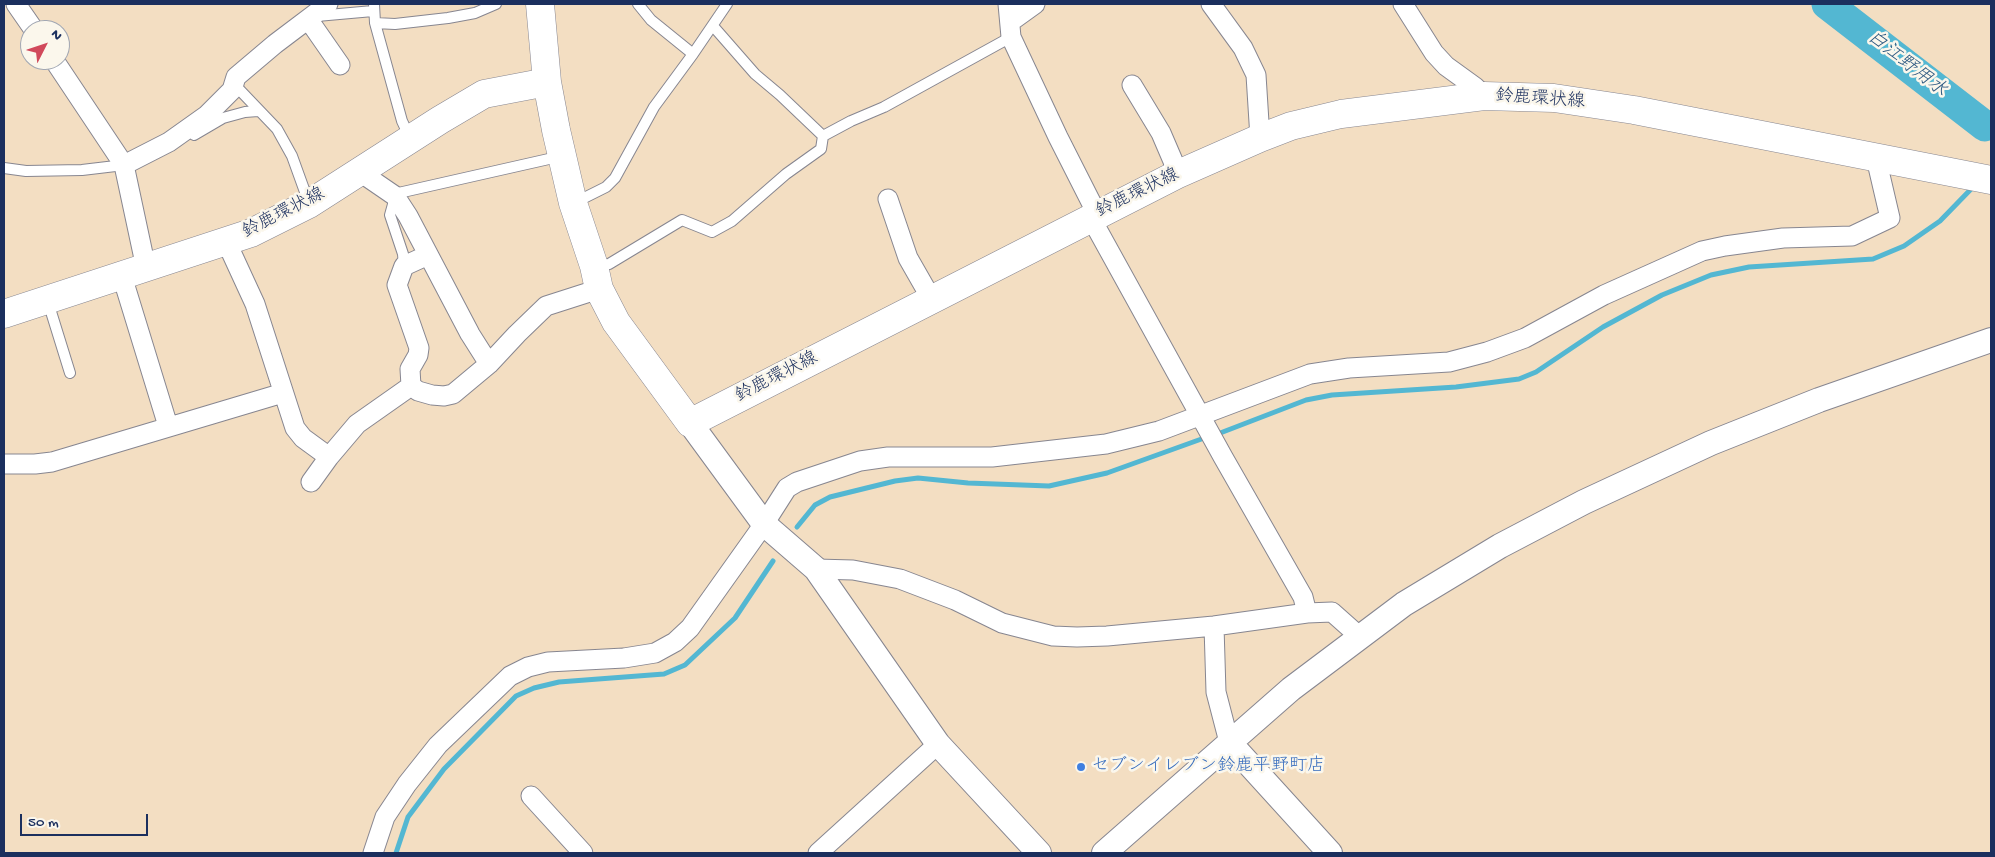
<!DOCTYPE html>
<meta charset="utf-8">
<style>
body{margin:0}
#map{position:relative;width:1995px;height:857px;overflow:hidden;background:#f3dec2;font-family:"Gochi Hand",sans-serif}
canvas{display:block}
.frame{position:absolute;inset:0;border:5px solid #1b2f5e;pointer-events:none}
.north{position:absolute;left:20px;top:20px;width:50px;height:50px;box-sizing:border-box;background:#fbf7ec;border:1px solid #a1a7b3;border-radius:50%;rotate:49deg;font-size:14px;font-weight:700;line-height:20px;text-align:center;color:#1b2f5e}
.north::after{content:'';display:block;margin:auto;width:18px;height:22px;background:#d1495b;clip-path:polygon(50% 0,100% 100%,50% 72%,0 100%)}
.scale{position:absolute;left:20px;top:814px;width:128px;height:22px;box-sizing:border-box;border:2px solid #1b2f5e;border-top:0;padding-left:6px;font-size:15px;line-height:18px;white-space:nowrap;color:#1b2f5e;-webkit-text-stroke:4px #fbf7ec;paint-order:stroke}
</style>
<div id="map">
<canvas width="1995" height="857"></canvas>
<div class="frame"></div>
<div class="north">N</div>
<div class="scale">50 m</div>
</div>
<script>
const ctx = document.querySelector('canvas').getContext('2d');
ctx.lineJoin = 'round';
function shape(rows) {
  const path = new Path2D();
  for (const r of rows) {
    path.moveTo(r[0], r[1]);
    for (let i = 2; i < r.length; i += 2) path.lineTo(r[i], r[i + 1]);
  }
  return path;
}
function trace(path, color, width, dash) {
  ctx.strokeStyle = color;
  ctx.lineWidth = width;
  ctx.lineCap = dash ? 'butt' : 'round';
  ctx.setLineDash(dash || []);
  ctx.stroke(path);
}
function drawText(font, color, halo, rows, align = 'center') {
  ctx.font = font + ' "Gochi Hand","Klee One",sans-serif';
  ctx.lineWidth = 5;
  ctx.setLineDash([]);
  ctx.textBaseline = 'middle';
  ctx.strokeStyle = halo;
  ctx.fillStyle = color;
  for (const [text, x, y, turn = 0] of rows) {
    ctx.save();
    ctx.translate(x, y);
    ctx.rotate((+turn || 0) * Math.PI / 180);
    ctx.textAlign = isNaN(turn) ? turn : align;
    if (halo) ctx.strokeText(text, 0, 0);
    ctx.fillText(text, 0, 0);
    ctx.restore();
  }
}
const stream = shape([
 [1215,435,1306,400,1332,395,1456,387,1519,379,1536,372,1603,327,1662,295,1711,275,1749,267,1873,259,1904,246,1940,221,1975,185],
 [797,527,815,505,830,497,895,481,918,478,968,483,1049,486,1107,473,1207,437],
 [396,853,408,817,444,769,516,696,534,688,559,682,664,674,685,665,735,618,773,561]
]);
const river = shape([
 [1827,4,1985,126]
]);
const service = shape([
 [374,4,375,23,402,121,410,138],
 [638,4,651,20,693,54],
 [317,16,373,11],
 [375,23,395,24,448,18,475,13,496,4],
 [713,26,755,74,780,95,823,136],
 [233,83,277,129,292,156,309,203],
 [194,135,223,118,245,112,258,111],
 [823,136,851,121,884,107,1011,37],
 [4,168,26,171,82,170,124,165],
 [394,194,562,156],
 [395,197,390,215,403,254,404,266],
 [574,203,606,187,615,178,654,107,693,54,727,4],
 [595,266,609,264,682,220,712,232,732,221,786,174,821,149,823,136],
 [48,302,70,373]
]);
const minor = shape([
 [16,4,34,30],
 [1008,4,1011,37,1058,137,1097,214],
 [1211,4,1243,48,1256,75,1260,138],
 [1403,4,1434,53,1446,66,1475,87,1484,96],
 [308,19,340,65],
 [1010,22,1035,4],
 [54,60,124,165,146,268],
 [1132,85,1161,133,1173,161,1176,175],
 [124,165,169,142,207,115,232,90,236,77,275,44,328,4],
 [360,172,395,196,408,216,470,334,489,364],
 [888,199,908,258,932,300],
 [1091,218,1223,457,1303,597,1307,613],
 [226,241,255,304,295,428,303,438,329,457,357,424,411,386,418,391,432,395,444,396,453,394,489,364,517,334,546,306,599,289],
 [122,276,168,426],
 [411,386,410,369,418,355,419,348,397,285,404,266,428,255],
 [4,464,35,464,52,462,283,393],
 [311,482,329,457],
 [816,569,853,570,900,579,955,600,1002,623,1053,636,1077,637,1107,636,1214,626,1307,613,1332,612,1359,636],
 [1214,626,1216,692,1229,742],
 [531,796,583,853],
 [373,853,385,817,407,784,438,745,510,676,528,667,548,662,624,658,655,653,675,642,690,628,764,524,787,488,797,482,860,461,888,457,992,457,1106,444,1159,431,1310,374,1349,368,1449,362,1487,352,1525,338,1604,295,1702,251,1725,246,1783,238,1852,236,1890,218,1876,158],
 [818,853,938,744]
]);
const tertiary = shape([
 [690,423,764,524,816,569,938,744,1039,853],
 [1229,742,1330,853],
 [1104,853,1291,689,1404,604,1500,546,1584,502,1711,443,1819,400,1991,340]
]);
const primary = shape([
 [540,4,547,82,556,130,573,203,594,266,599,289,616,322,690,423,1176,175,1260,138,1291,126,1341,114,1484,96,1554,98,1634,110,1991,180],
 [4,314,251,233,309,204,440,120,484,94,547,82]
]);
const markers = [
 [1081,767,5,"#3f7fe0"]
];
const streetNames = [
 ["鈴鹿環状線",1540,100,4],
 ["鈴鹿環状線",1138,194,-26],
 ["鈴鹿環状線",284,214,-27],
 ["鈴鹿環状線",777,378,-27]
];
const shopNames = [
 ["セブンイレブン鈴鹿平野町店",1091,767]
];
const waterNames = [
 ["白江野用水",1906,65,38]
];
trace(stream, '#53b7d2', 5);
trace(river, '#53b7d2', 31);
trace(service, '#878690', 12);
trace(minor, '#878690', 21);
trace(tertiary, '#878690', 26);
trace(primary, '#878690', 29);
trace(service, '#fff', 10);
trace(minor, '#fff', 19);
trace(tertiary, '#fff', 24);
trace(primary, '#fff', 28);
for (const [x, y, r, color] of markers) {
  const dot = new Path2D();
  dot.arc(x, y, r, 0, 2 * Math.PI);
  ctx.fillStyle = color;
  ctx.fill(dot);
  trace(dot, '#fbf7ec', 2);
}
drawText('18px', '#1b2f5e', '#fbf7ec', streetNames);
drawText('18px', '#366cbe', '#fbf7ec', shopNames, 'left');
drawText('italic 19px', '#2c5881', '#fbf7ec', waterNames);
</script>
